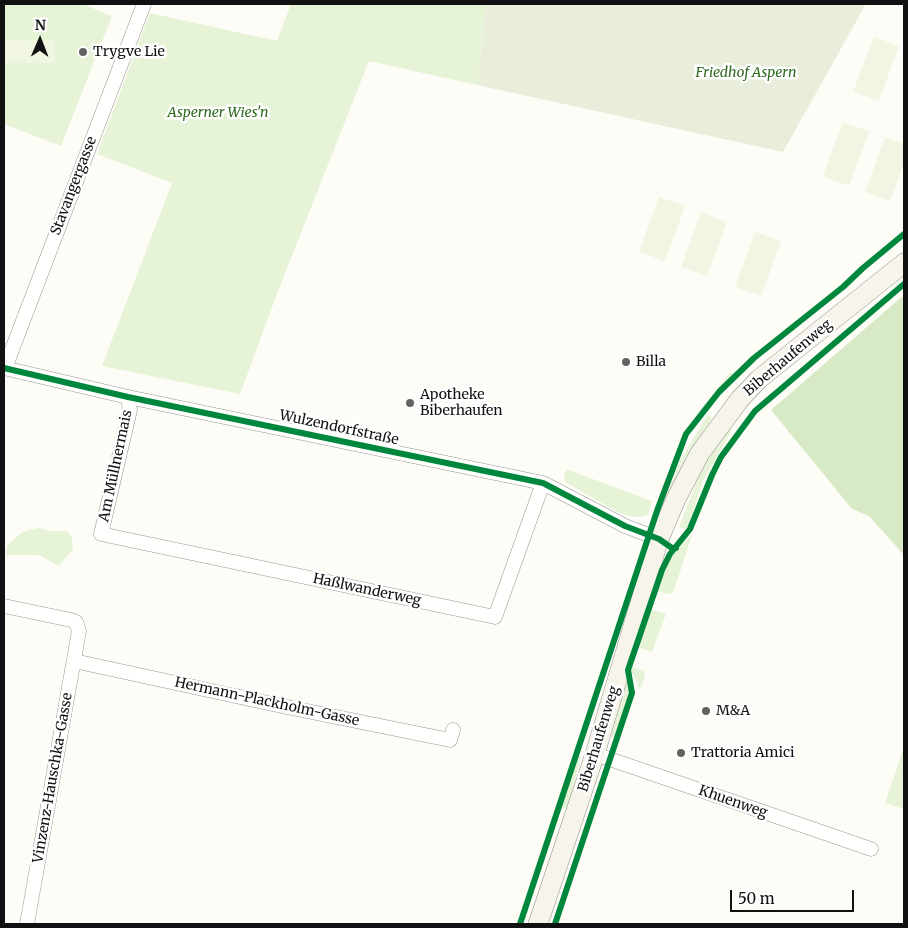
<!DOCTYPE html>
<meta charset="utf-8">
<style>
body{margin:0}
#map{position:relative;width:908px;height:928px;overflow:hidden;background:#fdfcf7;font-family:Merriweather,serif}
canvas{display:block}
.frame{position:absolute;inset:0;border:5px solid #111;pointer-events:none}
.north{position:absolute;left:15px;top:15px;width:50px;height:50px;-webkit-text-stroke:4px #fff;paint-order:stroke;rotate:1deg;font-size:14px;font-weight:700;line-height:20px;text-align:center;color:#111}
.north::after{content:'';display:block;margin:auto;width:18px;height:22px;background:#111;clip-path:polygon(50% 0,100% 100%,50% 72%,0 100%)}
.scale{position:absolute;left:730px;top:890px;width:124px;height:22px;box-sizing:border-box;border:2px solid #111;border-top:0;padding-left:6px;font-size:15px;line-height:18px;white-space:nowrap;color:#111;-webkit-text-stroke:4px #fff;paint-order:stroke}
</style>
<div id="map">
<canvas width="908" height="928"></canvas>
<div class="frame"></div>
<div class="north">N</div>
<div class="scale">50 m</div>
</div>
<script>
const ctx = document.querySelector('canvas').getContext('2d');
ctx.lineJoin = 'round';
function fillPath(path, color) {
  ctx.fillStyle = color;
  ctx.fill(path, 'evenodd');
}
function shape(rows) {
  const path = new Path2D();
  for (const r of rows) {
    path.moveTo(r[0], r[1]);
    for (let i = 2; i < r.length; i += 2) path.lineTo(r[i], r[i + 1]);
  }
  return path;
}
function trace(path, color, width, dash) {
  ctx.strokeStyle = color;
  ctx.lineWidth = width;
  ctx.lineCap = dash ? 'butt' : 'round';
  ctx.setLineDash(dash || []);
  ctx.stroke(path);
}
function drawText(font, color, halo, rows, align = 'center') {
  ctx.font = font + ' Merriweather,serif';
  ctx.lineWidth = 5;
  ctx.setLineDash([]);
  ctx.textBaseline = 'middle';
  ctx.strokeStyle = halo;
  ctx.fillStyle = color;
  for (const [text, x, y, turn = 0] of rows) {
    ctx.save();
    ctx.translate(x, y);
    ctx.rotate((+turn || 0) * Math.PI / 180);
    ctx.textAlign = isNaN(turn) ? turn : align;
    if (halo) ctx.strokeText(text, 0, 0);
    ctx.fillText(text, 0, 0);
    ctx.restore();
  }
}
const green = shape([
 [4,4,82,4,112,16,61,146,4,124],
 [291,4,486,4,477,85,369,61,278,291,240,394,102,366,172,183,97,154,150,13,277,41],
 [730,373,735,374,720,390,700,416,696,415],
 [708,414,712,418,691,451,682,468,672,492,663,504,680,461],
 [728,428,732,430,703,481,688,527,685,529,679,527,701,471,707,458],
 [566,469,652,501,648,515,639,517,628,516,610,508,565,482,564,478],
 [38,528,51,531,67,531,72,538,73,549,59,566,39,555,6,555,7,546,22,532],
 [691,535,692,535,673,593,668,594,656,591,669,559],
 [650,609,666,614,652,652,638,647],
 [631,666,644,671,645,676,641,687,638,688,637,682,631,672],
 [627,680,631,689,630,696,616,739,610,736],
 [904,747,904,809,885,803],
 [578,756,581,756,568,807,565,808,561,807]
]);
const forest = shape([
 [904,295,904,555,869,516,852,509,771,410]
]);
const cemetery = shape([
 [486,4,866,4,783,152,477,85]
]);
const pitch = shape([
 [874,37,899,46,879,101,853,92],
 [4,40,55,41,54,63,4,63],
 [843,122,869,131,849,186,823,176],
 [885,137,904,144,904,163,890,201,865,192],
 [659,197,685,206,665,261,639,252],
 [701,212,727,222,707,276,681,267],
 [755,232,781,241,761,296,735,287]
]);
const street = shape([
 [4,368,128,397,543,483,625,526,659,539],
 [5,368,144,4],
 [128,397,130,410,101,534,495,617,543,483],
 [4,606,71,620,76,622,79,631,27,924],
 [74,661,277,705,450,740,453,730],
 [595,754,871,849]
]);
const secondary = shape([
 [538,924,595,754,659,539,676,499,700,453,740,399,759,379,904,263]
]);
const cycleway = shape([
 [4,368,128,397,543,483,625,526,659,539,672,548,676,548],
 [520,924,658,508,686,434,719,392,754,358,843,287,863,268,904,234],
 [555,924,632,693,628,670,662,570,670,554,690,529,712,475,721,457,755,411,904,284]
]);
const markers = [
 [83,52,5,"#646362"],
 [626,362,5,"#646362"],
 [410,403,5,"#646362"],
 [706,711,5,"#646362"],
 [681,753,5,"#646362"]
];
const poiNames = [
 ["Trygve Lie",93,52],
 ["Billa",636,362],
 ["Apotheke",420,395],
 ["Biberhaufen",420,411],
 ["M&A",716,711],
 ["Trattoria Amici",691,753]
];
const parkNames = [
 ["Friedhof Aspern",746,73],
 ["Asperner Wies'n",218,113]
];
const streetNames = [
 ["Stavangergasse",74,186,-69],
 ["Biberhaufenweg",788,358,-40],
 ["Wulzendorfstraße",339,428,12],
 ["Am Müllnermais",116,466,-78],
 ["Haßlwanderweg",367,590,12],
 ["Hermann-Plackholm-Gasse",267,702,12],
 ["Biberhaufenweg",599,739,-73],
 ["Vinzenz-Hauschka-Gasse",53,778,-80],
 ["Khuenweg",733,802,19]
];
fillPath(green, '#e7f3d7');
fillPath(forest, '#d8eac5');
fillPath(cemetery, '#e9eedb');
fillPath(pitch, '#f0f6e1');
trace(street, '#979795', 15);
trace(secondary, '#8e8d8b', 20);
trace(street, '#fffffe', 14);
trace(secondary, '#f6f4eb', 19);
trace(cycleway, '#00873e', 6);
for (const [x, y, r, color] of markers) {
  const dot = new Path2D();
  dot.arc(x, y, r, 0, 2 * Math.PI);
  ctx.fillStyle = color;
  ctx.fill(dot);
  trace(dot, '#fff', 2);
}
drawText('14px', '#111', '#fff', poiNames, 'left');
drawText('italic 14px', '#2f6b1f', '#fff', parkNames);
drawText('14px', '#111', '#fff', streetNames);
</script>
